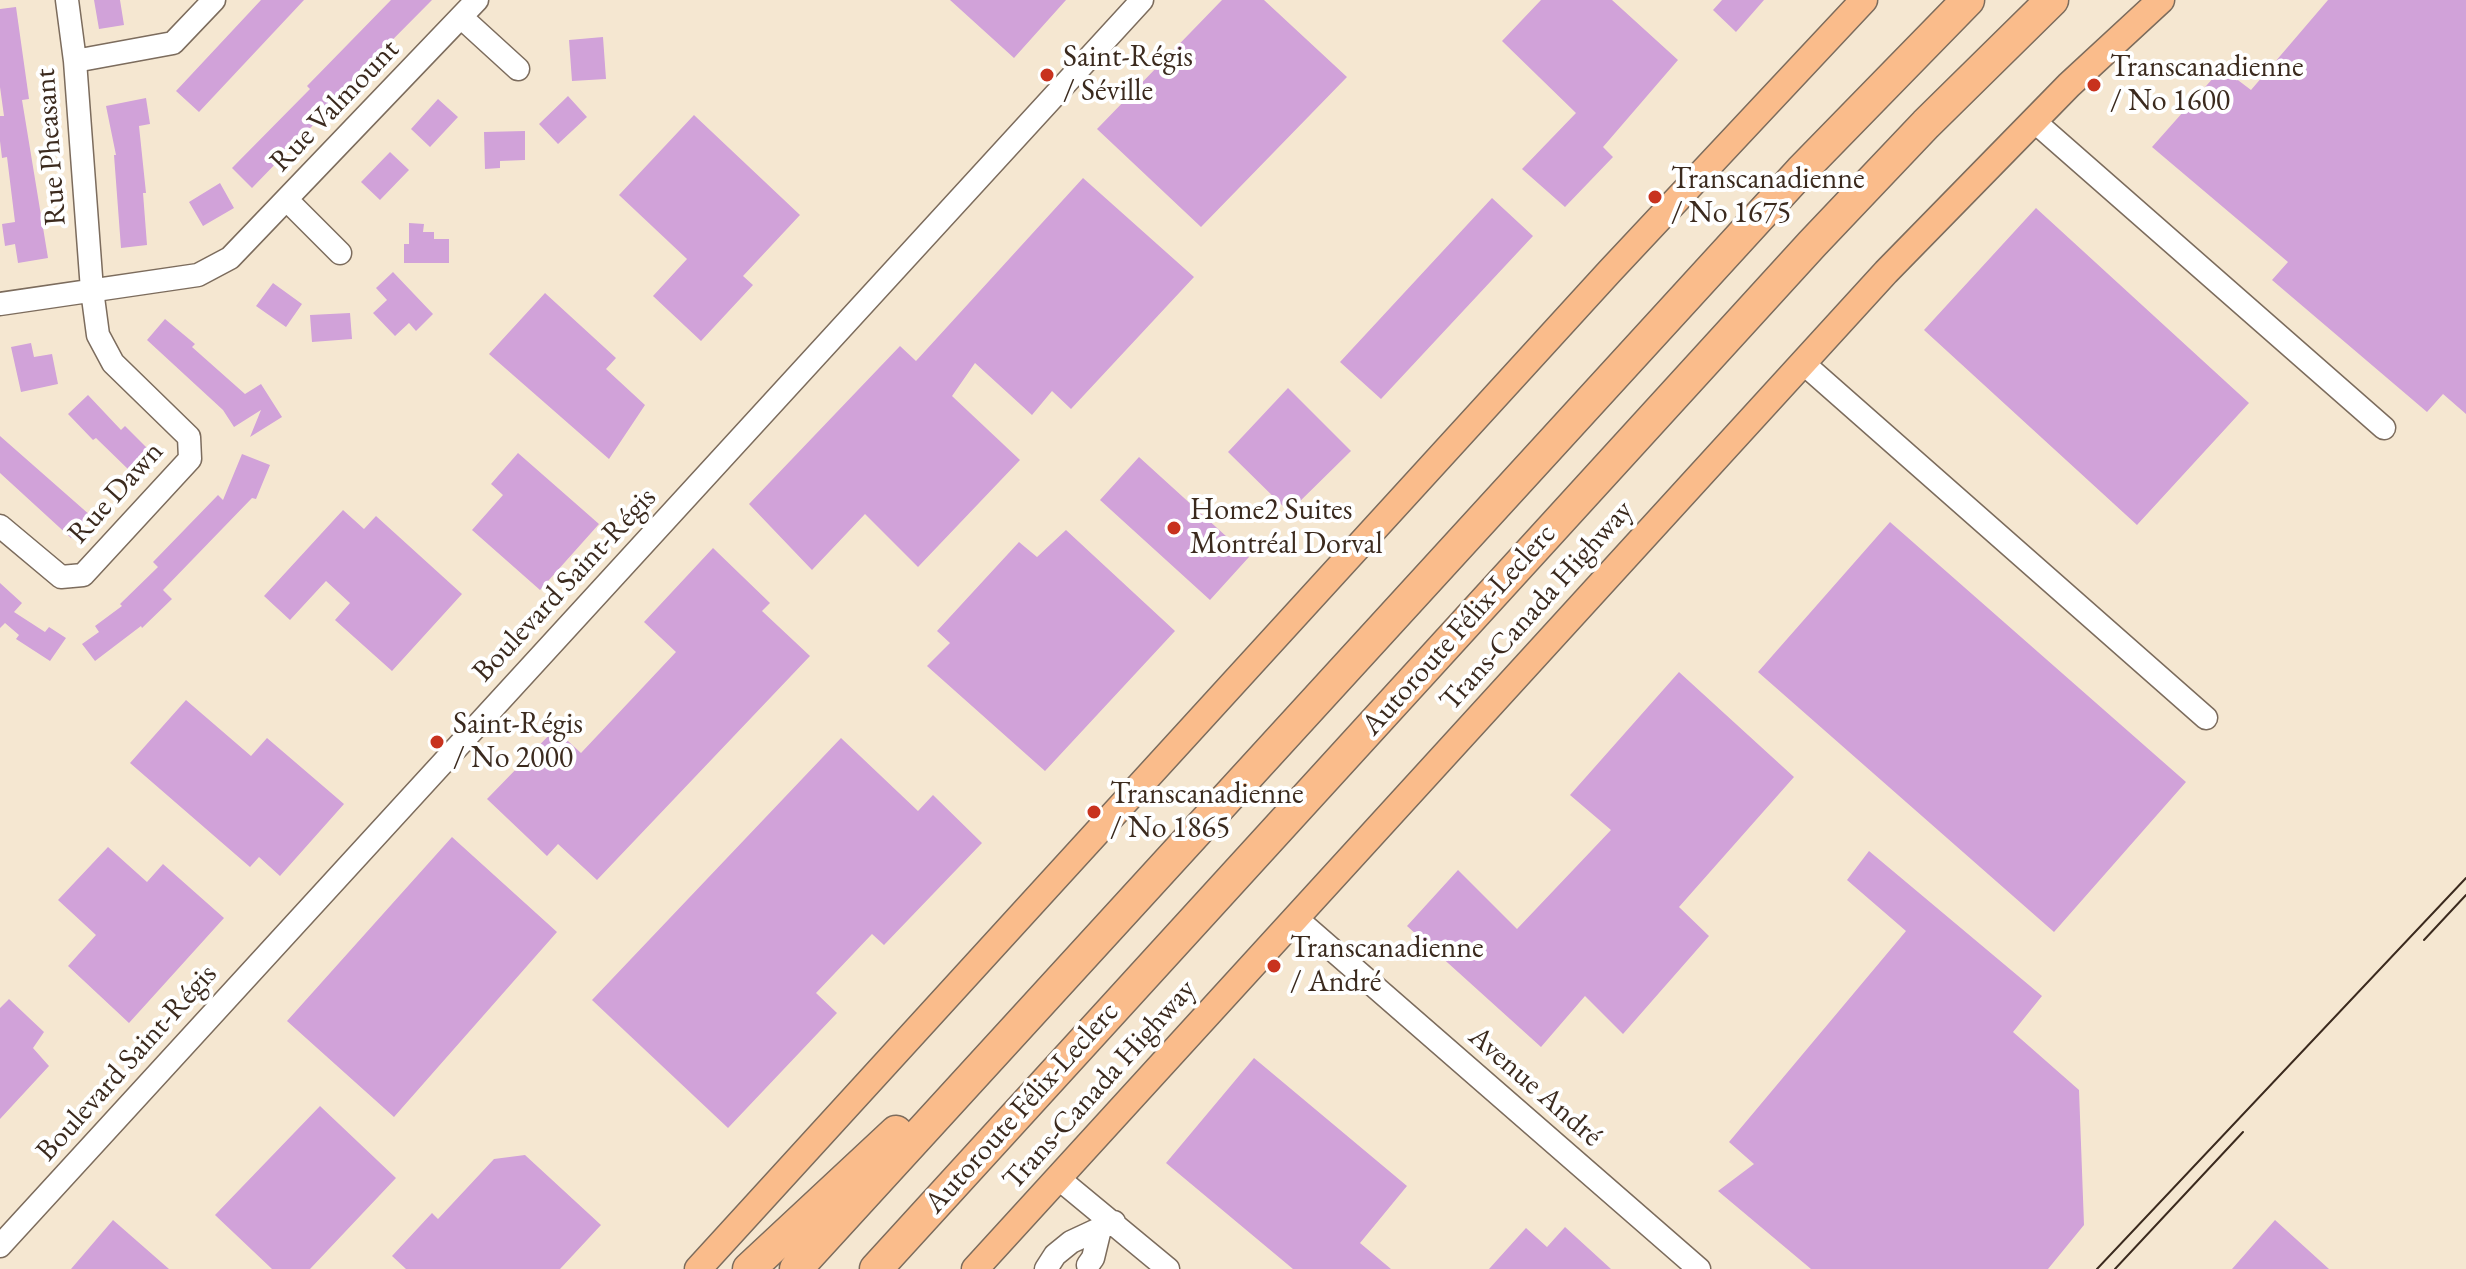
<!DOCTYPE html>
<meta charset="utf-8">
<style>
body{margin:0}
canvas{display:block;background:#f5e7d1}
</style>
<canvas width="2466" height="1269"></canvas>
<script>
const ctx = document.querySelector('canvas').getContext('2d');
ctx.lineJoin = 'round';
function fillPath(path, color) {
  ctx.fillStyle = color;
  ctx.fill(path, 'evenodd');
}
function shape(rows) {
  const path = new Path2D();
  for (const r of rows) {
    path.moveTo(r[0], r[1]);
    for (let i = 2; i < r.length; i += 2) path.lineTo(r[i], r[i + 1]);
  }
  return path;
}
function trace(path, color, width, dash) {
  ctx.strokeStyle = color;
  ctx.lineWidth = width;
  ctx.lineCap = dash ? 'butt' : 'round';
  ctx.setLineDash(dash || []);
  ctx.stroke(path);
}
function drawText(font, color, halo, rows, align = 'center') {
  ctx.font = font + ' "EB Garamond",serif';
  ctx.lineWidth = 8;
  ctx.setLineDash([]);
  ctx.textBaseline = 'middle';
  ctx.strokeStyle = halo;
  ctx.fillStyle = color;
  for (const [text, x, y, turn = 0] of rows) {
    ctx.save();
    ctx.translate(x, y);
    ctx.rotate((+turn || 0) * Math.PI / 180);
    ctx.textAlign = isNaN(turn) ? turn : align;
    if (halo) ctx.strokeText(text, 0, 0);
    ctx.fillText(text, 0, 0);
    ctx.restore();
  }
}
const building = shape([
 [94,0,120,0,124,25,99,29],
 [261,0,304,0,199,112,176,91],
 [391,0,432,0,314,119,317,121,252,188,232,168,310,89,307,86],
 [950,0,1066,0,1014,58],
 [1222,0,1264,0,1347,77,1201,227,1097,129],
 [1541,0,1612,0,1678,60,1603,147,1613,157,1565,207,1522,169,1576,113,1502,41],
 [1722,0,1764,0,1736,32,1713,10],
 [2328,0,2466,0,2466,414,2443,394,2427,412,2272,280,2288,262,2152,147,2222,68,2251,90],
 [16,7,29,99,22,100,48,258,18,263,15,244,5,246,2,224,15,222,7,157,2,158,0,141,0,116,4,116,0,87,0,9],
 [603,37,606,79,572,81,569,40],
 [568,96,587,117,558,144,539,124],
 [146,98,150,124,139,126,146,193,143,193,147,245,121,248,114,155,116,155,106,106],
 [438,99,458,117,430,147,411,129],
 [694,115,800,215,743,276,753,285,701,341,653,296,687,259,619,195],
 [525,131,525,160,500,161,500,168,485,169,484,132],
 [390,152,409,170,380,200,361,182],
 [1083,178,1194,277,1071,409,1052,391,1032,415,975,363,952,396,1020,460,918,567,865,514,812,570,749,504,900,346,916,361],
 [220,183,234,208,203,226,189,202],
 [1492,198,1533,236,1381,399,1340,362],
 [2036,208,2249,403,2137,525,1924,330],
 [409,223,424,224,423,232,434,232,434,239,449,239,449,263,404,263,404,244,409,244],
 [393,272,433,314,416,331,409,323,395,336,373,313,387,300,376,288],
 [273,283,302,304,286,327,256,306],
 [545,293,616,358,606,369,645,405,609,459,489,354],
 [350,313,352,339,312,342,310,315],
 [165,319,195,344,192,347,245,394,261,384,282,417,250,437,261,410,234,427,223,410,147,340],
 [31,343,34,357,52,354,58,384,21,392,11,347],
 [1288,388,1351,451,1289,512,1228,452],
 [88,395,121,430,125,426,152,453,132,473,96,438,93,440,68,414],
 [0,436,91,516,71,538,0,473],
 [518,453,599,524,540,590,472,530,503,495,491,484],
 [242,454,270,465,256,499,252,498,163,590,172,599,142,628,141,626,95,661,82,644,99,632,95,626,122,606,120,604,158,567,153,562,218,495,223,500],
 [1139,457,1249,557,1210,600,1100,500],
 [343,510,364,529,376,516,462,594,392,671,335,620,350,603,326,581,290,620,264,596],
 [1890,522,2186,782,2054,932,1758,672],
 [1066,530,1175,631,1045,771,927,666,950,643,937,631,1019,542,1037,557],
 [713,548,770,603,762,611,810,656,597,880,558,844,547,856,487,799,555,729,581,753,676,652,644,622],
 [0,583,22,603,14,612,45,632,49,627,66,638,50,661,16,639,19,635,5,623,0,628],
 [1679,672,1794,777,1679,907,1709,936,1623,1034,1585,996,1541,1047,1407,926,1458,870,1517,929,1611,830,1570,795],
 [186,700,251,756,267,738,344,804,280,876,259,857,250,867,130,763],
 [841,738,918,811,933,795,982,843,884,945,872,934,816,993,837,1013,728,1128,592,1000],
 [452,837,557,932,394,1117,287,1021],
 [108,847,147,882,163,864,224,918,129,1023,68,966,96,935,58,900],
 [1869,851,2042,996,2013,1032,2079,1090,2084,1225,2048,1269,1811,1269,1718,1191,1754,1164,1729,1142,1906,931,1847,880],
 [9,999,44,1032,33,1048,49,1066,0,1119,0,1008],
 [1254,1058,1407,1186,1360,1243,1391,1269,1293,1269,1166,1163],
 [320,1106,396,1178,310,1269,272,1269,215,1215],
 [525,1155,601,1225,560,1269,406,1269,392,1256,432,1213,438,1219,494,1159],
 [113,1220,169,1269,71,1269],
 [2275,1220,2329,1269,2232,1269],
 [1565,1227,1611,1269,1489,1269,1526,1228,1547,1247]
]);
const minor = shape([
 [461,17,518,69],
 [75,61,173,43,214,0],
 [2034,121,2384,428],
 [287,200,340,253],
 [0,304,198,275,230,258,477,0],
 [1803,363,2206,718],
 [0,526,61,577,83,575,190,459,189,437,113,363,98,335,92,290,75,61,67,0],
 [1296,918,1699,1269],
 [1058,1178,1168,1269],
 [0,1246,1142,0],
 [1088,1265,1093,1258,1100,1229],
 [1046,1269,1055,1255,1071,1242,1114,1222]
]);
const major = shape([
 [698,1269,1610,271,1864,0],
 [975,1269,1886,272,2069,85,2161,0]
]);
const highway = shape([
 [749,1269,896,1132],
 [796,1269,1801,171,1968,0],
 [876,1269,1812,244,1926,124,2052,0]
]);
const tram = shape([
 [2424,940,2466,895],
 [2097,1269,2466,878],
 [2115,1269,2243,1132]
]);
const markers = [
 [1047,75,8,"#c8321e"],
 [2094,85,8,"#c8321e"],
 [1655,197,8,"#c8321e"],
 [1174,528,8,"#c8321e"],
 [437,742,8,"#c8321e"],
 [1094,812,8,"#c8321e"],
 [1274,966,8,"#c8321e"]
];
const poiNames = [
 ["Saint-Régis",1063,58],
 ["/ Séville",1063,92],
 ["Transcanadienne",2110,68],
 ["/ No 1600",2110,102],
 ["Transcanadienne",1671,180],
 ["/ No 1675",1671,214],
 ["Home2 Suites",1190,511],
 ["Montréal Dorval",1190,545],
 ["Saint-Régis",453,725],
 ["/ No 2000",453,759],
 ["Transcanadienne",1110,795],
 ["/ No 1865",1110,829],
 ["Transcanadienne",1290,949],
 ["/ André",1290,983]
];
const streetNames = [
 ["Rue Valmount",335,106,-46],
 ["Rue Pheasant",51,147,-94],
 ["Rue Dawn",116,493,-48],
 ["Boulevard Saint-Régis",565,585,-47],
 ["Trans-Canada Highway",1537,606,-48],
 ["Autoroute Félix-Leclerc",1459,630,-48],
 ["Boulevard Saint-Régis",127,1063,-48],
 ["Trans-Canada Highway",1100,1085,-48],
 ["Avenue André",1535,1087,41],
 ["Autoroute Félix-Leclerc",1022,1108,-48]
];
fillPath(building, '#d1a2d9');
trace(minor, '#7c6c5d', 25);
trace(major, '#7c6c5d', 29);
trace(highway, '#7c6c5d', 35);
trace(minor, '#fff', 22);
trace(major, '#fabc8b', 26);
trace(highway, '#fabc8b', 32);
trace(tram, '#3b2a1e', 2);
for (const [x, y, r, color] of markers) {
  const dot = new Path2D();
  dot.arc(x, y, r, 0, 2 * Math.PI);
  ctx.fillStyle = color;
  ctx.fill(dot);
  trace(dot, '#fff', 3);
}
drawText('30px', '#3b2a1e', '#fff', poiNames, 'left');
drawText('30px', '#3b2a1e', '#fff', streetNames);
</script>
